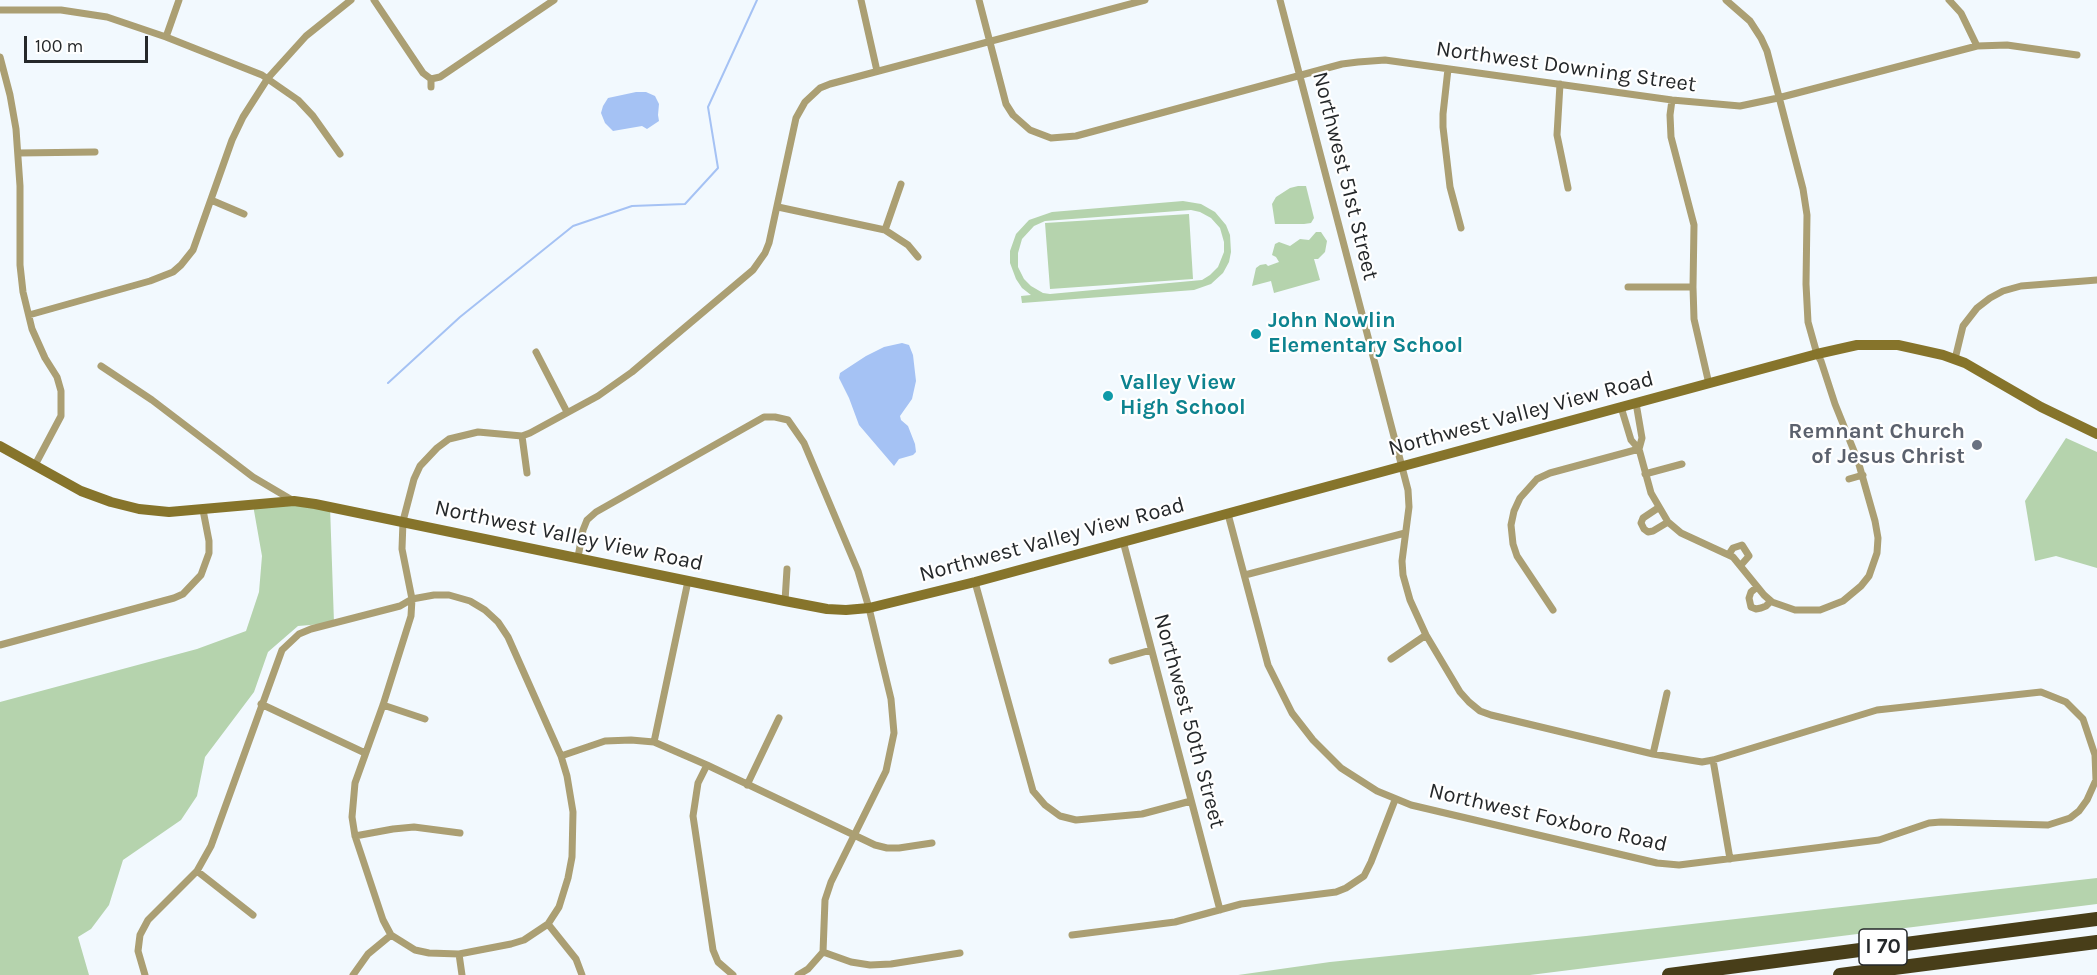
<!DOCTYPE html>
<style>
body{margin:0}
#map{position:relative;width:2097px;height:975px;overflow:hidden;background:#f2f9fe;font-family:Karla,sans-serif}
canvas{display:block}
.scale{position:absolute;left:24px;top:36px;width:124px;height:27px;box-sizing:border-box;border:3px solid #25282a;border-top:0;padding-left:8px;font-size:18px;line-height:21px;white-space:nowrap;color:#25282a;-webkit-text-stroke:4px #fff;paint-order:stroke}
</style>
<div id="map">
<canvas width="2097" height="975"></canvas>
<div class="scale">100 m</div>
</div>
<script>
const ctx = document.querySelector('canvas').getContext('2d');
ctx.lineJoin = 'round';
function fillPath(path, color) {
  ctx.fillStyle = color;
  ctx.fill(path, 'evenodd');
}
function shape(rows) {
  const path = new Path2D();
  for (const r of rows) {
    path.moveTo(r[0], r[1]);
    for (let i = 2; i < r.length; i += 2) path.lineTo(r[i], r[i + 1]);
  }
  return path;
}
function trace(path, color, width, dash) {
  ctx.strokeStyle = color;
  ctx.lineWidth = width;
  ctx.lineCap = dash ? 'butt' : 'round';
  ctx.setLineDash(dash || []);
  ctx.stroke(path);
}
function drawText(font, color, halo, rows, align = 'center') {
  ctx.font = font + ' Karla,sans-serif';
  ctx.lineWidth = 4.5;
  ctx.setLineDash([]);
  ctx.textBaseline = 'middle';
  ctx.strokeStyle = halo;
  ctx.fillStyle = color;
  for (const [text, x, y, turn = 0] of rows) {
    ctx.save();
    ctx.translate(x, y);
    ctx.rotate((+turn || 0) * Math.PI / 180);
    ctx.textAlign = isNaN(turn) ? turn : align;
    if (halo) ctx.strokeText(text, 0, 0);
    ctx.fillText(text, 0, 0);
    ctx.restore();
  }
}
const green = shape([
 [1298,186,1306,186,1314,218,1311,223,1304,224,1275,224,1272,204,1276,197,1290,188],
 [1183,201,1201,204,1215,212,1226,225,1230,235,1231,252,1229,262,1223,273,1211,284,1194,290,1022,303,1021,296,1031,295,1022,288,1016,279,1010,263,1010,251,1016,234,1029,220,1052,212],
 [1191,210,1200,212,1211,218,1220,228,1224,242,1224,252,1218,267,1210,275,1202,280,1050,294,1043,293,1031,286,1024,279,1018,267,1018,253,1022,239,1034,226,1045,221],
 [1189,214,1193,279,1050,289,1045,223],
 [1316,232,1321,232,1327,241,1325,252,1318,259,1314,259,1320,280,1274,293,1271,281,1252,286,1256,268,1260,265,1266,264,1268,266,1279,262,1276,257,1272,255,1275,244,1279,242,1290,246,1300,239,1309,240],
 [2066,438,2097,452,2097,568,2056,556,2035,561,2025,501],
 [253,505,330,506,334,623,298,626,268,652,254,692,205,757,197,796,181,820,123,860,109,905,91,929,78,937,89,975,0,975,0,702,197,649,246,631,259,592,262,556],
 [2097,878,2097,904,1530,975,1238,975,1330,962,1586,936]
]);
const water = shape([
 [636,92,646,92,655,96,659,104,658,115,659,121,647,129,642,126,613,131,605,123,601,113,603,106,608,98],
 [902,343,909,345,913,355,916,381,912,399,900,416,901,420,908,426,915,444,916,452,913,455,899,459,894,466,859,425,849,398,839,378,840,373,866,356,884,347]
]);
const stream = shape([
 [388,383,460,317,573,226,632,206,685,204,718,168,708,107,757,0]
]);
const street = shape([
 [374,0,423,73,431,79],
 [861,0,877,71],
 [979,0,1006,104,1013,115,1030,130,1051,138,1076,136,1342,64,1358,62,1385,60,1672,100,1740,106,1778,98,1977,46,2007,45,2077,55],
 [1949,0,1961,13,1977,46],
 [0,10,61,10,107,17,166,37,262,75,298,100,313,116,340,154],
 [166,37,179,0],
 [0,57,10,95,16,129,20,186,20,265,23,292,32,329,45,358,57,377,61,391,61,416,35,465],
 [1448,69,1443,114,1443,127,1450,187,1461,228],
 [1560,84,1557,135,1568,188],
 [431,87,431,79,440,77,554,0],
 [1672,100,1670,115,1671,137,1694,225,1693,287,1694,319,1709,384],
 [18,153,95,152],
 [211,200,244,214],
 [778,207,885,230,908,245,918,257],
 [885,230,901,184],
 [1628,287,1693,287],
 [29,315,150,281,173,272,181,265,193,250,232,140,243,117,268,78,306,36,351,0],
 [536,352,567,412],
 [1955,359,1963,326,1977,308,1990,298,2003,291,2021,286,2097,280],
 [101,366,152,400,253,477,292,500],
 [1636,403,1642,438,1639,449],
 [1621,407,1631,440,1639,449,1651,493,1668,522,1681,533,1733,557,1764,595,1772,602,1795,610,1820,610,1843,601,1861,586,1869,576,1877,553,1878,538,1875,521,1858,461,1835,404,1821,361,1817,354,1808,322,1806,284,1807,215,1803,189,1767,51,1761,38,1750,21,1726,0],
 [522,436,527,473],
 [1645,474,1682,464],
 [1849,479,1863,475],
 [1658,508,1643,518,1641,523,1644,529,1648,532,1653,531,1668,522],
 [1228,514,1268,665,1292,713,1313,740,1341,768,1377,791,1411,805,1657,863,1679,865,1879,840,1929,823,1941,822,2048,825,2070,818,2079,811,2087,800,2096,780,2095,755,2083,719,2066,702,2041,692,1877,710,1713,760,1702,762,1653,754,1491,715,1480,711,1469,702,1460,692,1426,635,1410,600,1403,575,1402,561,1409,507,1408,490,1280,0],
 [1123,541,1220,910],
 [1729,554,1733,548,1742,545,1749,556,1741,565],
 [578,557,583,530,587,520,596,512,764,417,775,417,788,420,804,443,858,571,869,608,891,699,894,733,886,771,831,882,825,900,823,952,808,969,798,975],
 [1245,575,1405,533],
 [975,582,1033,791,1045,805,1060,816,1076,820,1142,814,1191,801],
 [1757,587,1751,592,1749,598,1751,607,1756,609,1761,608,1766,606,1771,601],
 [785,601,787,569],
 [1553,610,1517,556,1513,544,1511,525,1514,511,1520,498,1537,479,1550,473,1639,449],
 [0,645,174,598,183,594,201,575,209,553,209,541,203,510],
 [1391,659,1426,635],
 [1112,661,1151,650],
 [261,704,365,753],
 [383,705,425,719],
 [654,742,688,581],
 [1653,754,1667,693],
 [561,756,605,741,631,740,654,742,707,765,875,845,887,848,899,848,932,843],
 [1713,760,1730,859],
 [707,765,698,783,693,816,713,950,718,962,733,975],
 [747,785,779,718],
 [355,836,393,829,414,827,460,833],
 [197,871,253,915],
 [548,924,576,959,582,975],
 [1072,935,1175,922,1241,904,1336,892,1346,888,1364,876,1371,862,1395,800],
 [823,952,851,962,870,965,891,964,960,953],
 [459,954,462,975],
 [145,975,138,951,140,935,148,920,197,871,211,846,282,650,299,634,311,629,400,606,412,599,434,595,449,595,470,601,485,610,498,622,508,637,561,756,567,776,573,812,572,857,568,878,559,907,548,924,524,940,511,944,459,954,429,953,415,950,391,935,383,920,355,836,352,817,355,783,383,705,411,616,412,599,402,549,403,521,414,479,420,466,437,448,449,439,478,432,522,436,530,433,598,396,632,372,753,270,765,253,769,243,796,118,805,102,820,88,830,84,1145,0],
 [353,975,368,954,391,935]
]);
const secondary = shape([
 [0,446,81,491,111,502,139,509,169,512,294,501,315,504,785,601,827,609,846,610,869,608,975,582,1817,354,1857,345,1898,345,1943,355,1965,363,2041,407,2097,434]
]);
const highway = shape([
 [1669,975,2097,919],
 [1840,975,2097,942]
]);
const markers = [
 [1256,334,6,"#0f9aa8"],
 [1108,396,6,"#0f9aa8"],
 [1977,445,6,"#6b7280"]
];
const shields = [
 [1883,947,48]
];
const shieldNames = [
 ["I 70",1883,947]
];
const streetNames = [
 ["Northwest Downing Street",1566,67,8],
 ["Northwest 51st Street",1345,176,76],
 ["Northwest Valley View Road",1521,414,-15],
 ["Northwest Valley View Road",569,536,12],
 ["Northwest Valley View Road",1052,540,-15],
 ["Northwest 50th Street",1189,721,75],
 ["Northwest Foxboro Road",1548,818,13]
];
const cultureNames = [
 ["John Nowlin",1268,321],
 ["Elementary School",1268,346],
 ["Valley View",1120,383],
 ["High School",1120,408]
];
const worshipNames = [
 ["Remnant Church",1965,432],
 ["of Jesus Christ",1965,457]
];
fillPath(green, '#b5d3ad');
fillPath(water, '#a5c2f4');
trace(stream, '#a5c2f4', 2);
trace(street, '#ab9f73', 7);
trace(secondary, '#86742b', 10);
trace(highway, '#483e19', 14);
for (const [x, y, r, color] of markers) {
  const dot = new Path2D();
  dot.arc(x, y, r, 0, 2 * Math.PI);
  ctx.fillStyle = color;
  ctx.fill(dot);
  trace(dot, '#fff', 2);
}
for (const [x, y, w] of shields) {
  const box = new Path2D();
  box.roundRect(x - w / 2, y - 18, w, 36, 4.5);
  ctx.fillStyle = '#fff';
  ctx.fill(box);
  trace(box, '#25282a', 1.5);
}
drawText('bold 21px', '#25282a', null, shieldNames);
drawText('22px', '#25282a', '#fff', streetNames);
drawText('bold 22px', '#0d838f', '#fff', cultureNames, 'left');
drawText('bold 22px', '#5b616d', '#fff', worshipNames, 'right');
</script>
